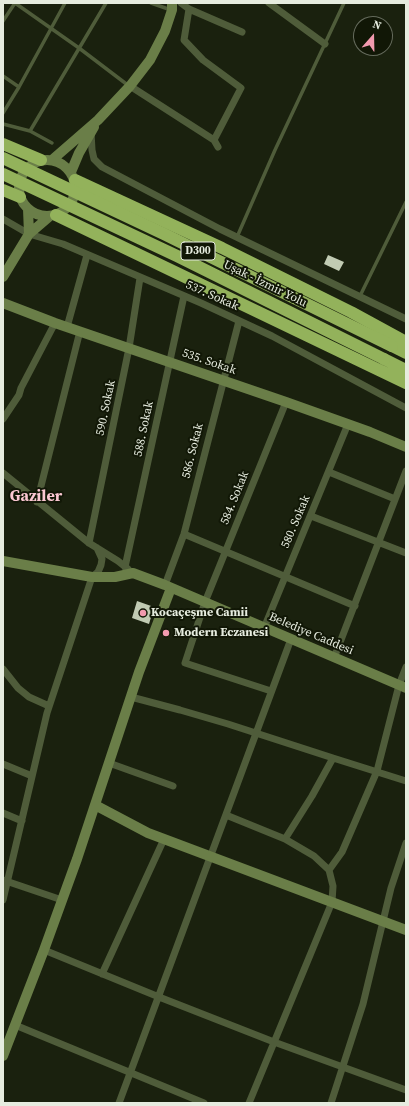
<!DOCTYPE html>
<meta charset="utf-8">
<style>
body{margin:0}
#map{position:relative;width:409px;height:1106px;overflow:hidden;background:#1a210e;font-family:"Source Serif 4",serif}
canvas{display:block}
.frame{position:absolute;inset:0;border:4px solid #e6ecdf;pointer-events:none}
.north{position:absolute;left:353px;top:16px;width:40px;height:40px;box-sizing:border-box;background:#111706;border:1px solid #666c5d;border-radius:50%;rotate:20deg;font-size:11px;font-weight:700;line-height:16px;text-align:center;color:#e6ecdf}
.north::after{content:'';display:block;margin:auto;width:14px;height:18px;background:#f29aaf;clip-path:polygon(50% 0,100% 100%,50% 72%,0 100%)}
</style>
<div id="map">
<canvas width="409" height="1106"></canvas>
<div class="frame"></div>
<div class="north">N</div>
</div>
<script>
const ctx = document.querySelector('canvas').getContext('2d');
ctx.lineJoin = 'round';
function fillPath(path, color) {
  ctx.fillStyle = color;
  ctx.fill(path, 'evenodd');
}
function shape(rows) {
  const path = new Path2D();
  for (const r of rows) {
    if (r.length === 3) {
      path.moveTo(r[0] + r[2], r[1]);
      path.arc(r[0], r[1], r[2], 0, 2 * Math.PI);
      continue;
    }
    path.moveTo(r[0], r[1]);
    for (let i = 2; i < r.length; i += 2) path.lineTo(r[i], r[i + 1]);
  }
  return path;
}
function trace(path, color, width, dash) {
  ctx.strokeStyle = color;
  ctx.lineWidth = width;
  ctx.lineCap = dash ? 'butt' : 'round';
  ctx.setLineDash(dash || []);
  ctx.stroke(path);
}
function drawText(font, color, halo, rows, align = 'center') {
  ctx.font = font + ' "Source Serif 4",serif';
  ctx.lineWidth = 4;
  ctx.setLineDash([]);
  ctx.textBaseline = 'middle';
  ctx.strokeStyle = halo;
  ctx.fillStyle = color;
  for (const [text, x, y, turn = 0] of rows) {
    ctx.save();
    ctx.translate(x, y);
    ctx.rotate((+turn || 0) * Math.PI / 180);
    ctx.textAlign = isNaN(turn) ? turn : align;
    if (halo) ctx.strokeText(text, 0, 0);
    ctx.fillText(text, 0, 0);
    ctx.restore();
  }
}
const building = shape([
 [328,255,344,262,339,271,324,264],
 [137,601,154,607,149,624,132,618]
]);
const lane = shape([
 [15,3,79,48,129,86],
 [151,3,171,10],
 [3,21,15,3],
 [3,76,19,87],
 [3,113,19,87,65,3],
 [3,124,30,131],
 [52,143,30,131,106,3],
 [237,237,275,150,344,3],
 [360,296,406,202]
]);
const street = shape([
 [181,3,189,9,242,32],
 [269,3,325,44],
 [189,9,184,40,203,60,241,88,214,140],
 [130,86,214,140,218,147],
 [91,132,92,150,94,159,102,167,220,229,406,319],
 [3,219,29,234,63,244,201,303,272,336,406,408],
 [67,327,87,255],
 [3,419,19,395,21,388,55,323],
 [329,472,395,499],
 [3,473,89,543,118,561,128,569],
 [37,502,80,331],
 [311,516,406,553],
 [184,534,355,606],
 [89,543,129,348,140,278],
 [125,567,184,296],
 [165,585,184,534,239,321],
 [264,628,348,424],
 [334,658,406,471],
 [3,669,18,688,29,697,49,706],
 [271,691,185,663,205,602,286,402],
 [131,697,180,710,228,724,333,758],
 [109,763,173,786],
 [3,764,32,776],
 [3,813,22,821],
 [226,815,285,839,314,856,329,870,333,886,332,902,249,1103],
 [285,839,312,796,333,758,406,781],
 [329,870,342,852,377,771,399,685,406,667],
 [3,880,62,900],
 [3,900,47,713,92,577,98,572,101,565,102,559,97,548],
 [44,950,159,997,274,1042,406,1090],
 [102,974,164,839],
 [15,1025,204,1103],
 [119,1103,291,639],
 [331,1103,363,1004,391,888,406,843]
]);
const secondary = shape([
 [47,188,28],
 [52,160,98,120,130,86,150,60,165,31,172,10,172,3],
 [71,172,79,153,94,127],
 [28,209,29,234],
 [3,277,29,234,50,216],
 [3,303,55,323,286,402,370,432,406,447],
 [3,561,92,577,115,577,133,573,165,585,406,688],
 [95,805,148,833,406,930],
 [3,1056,44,950,77,859,139,672,171,588]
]);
const highway = shape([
 [3,144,41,160],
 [75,180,222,248,351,312,406,342],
 [3,190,20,197],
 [56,215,406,383],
 [392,346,406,353],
 [384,359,406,370]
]);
const highwayBridge = shape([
 [3,158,164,234,392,346],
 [3,174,177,256,384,359]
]);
const markers = [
 [143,613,4,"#f29aaf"],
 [166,633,4,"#f29aaf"]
];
const shields = [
 [198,251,34]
];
const shieldNames = [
 ["D300",198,251]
];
const streetNames = [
 ["Uşak - İzmir Yolu",265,284,26],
 ["537. Sokak",212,296,24],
 ["535. Sokak",209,362,19],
 ["590. Sokak",106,408,-78],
 ["588. Sokak",144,429,-78],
 ["586. Sokak",193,451,-76],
 ["584. Sokak",235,498,-68],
 ["580. Sokak",296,522,-67],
 ["Belediye Caddesi",311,634,23]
];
const poiNames = [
 ["Kocaçeşme Camii",151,613],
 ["Modern Eczanesi",174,633]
];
const districtNames = [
 ["Gaziler",36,497]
];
fillPath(building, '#c1cbb3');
trace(lane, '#4f5c3a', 3.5);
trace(street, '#4f5c3a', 7);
trace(secondary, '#6a7e48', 10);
trace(highway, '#93b25b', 12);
trace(highwayBridge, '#93b25b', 12);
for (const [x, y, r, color] of markers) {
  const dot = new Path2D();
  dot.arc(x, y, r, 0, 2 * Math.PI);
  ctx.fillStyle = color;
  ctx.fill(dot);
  trace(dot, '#111706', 1.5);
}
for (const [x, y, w] of shields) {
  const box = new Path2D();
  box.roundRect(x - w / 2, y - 9, w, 18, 3);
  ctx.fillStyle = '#111706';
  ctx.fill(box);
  trace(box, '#e6ecdf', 1);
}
drawText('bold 11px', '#e6ecdf', null, shieldNames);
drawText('12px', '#e6ecdf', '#111706', streetNames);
drawText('bold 12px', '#e6ecdf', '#111706', poiNames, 'left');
drawText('bold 16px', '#fbc7d2', '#111706', districtNames);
</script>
